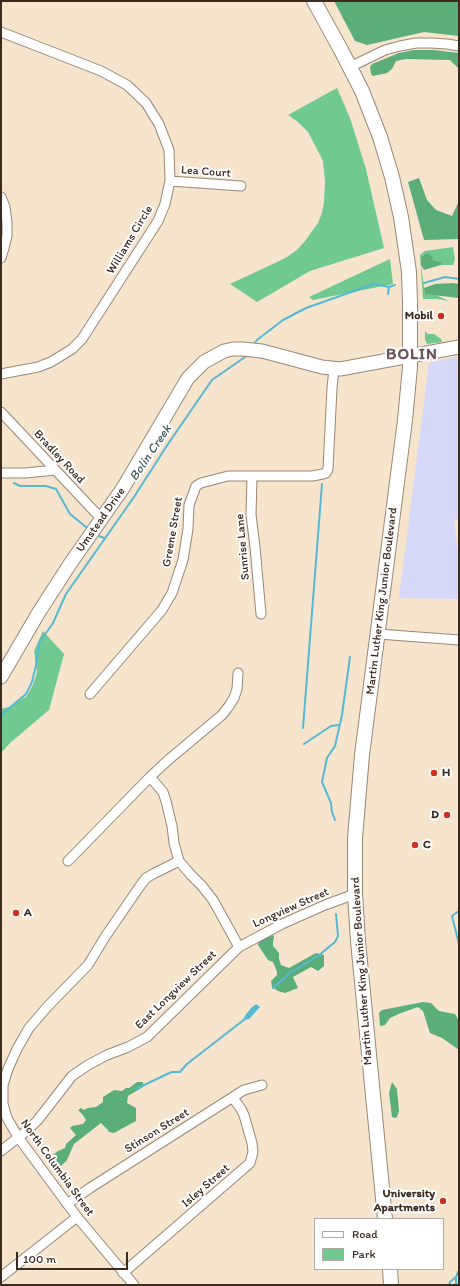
<!DOCTYPE html>
<style>
body{margin:0}
#map{position:relative;width:460px;height:1286px;overflow:hidden;background:#f6e4cd;font-family:Itim,sans-serif}
canvas{display:block}
.frame{position:absolute;inset:0;border:2px solid #3b2a1e;pointer-events:none}
.legend{position:absolute;left:314px;top:1218px;width:130px;height:52px;box-sizing:border-box;background:#fff;border:1px solid #b1aaa5;margin:0;padding:5px 7px;list-style:none;font-size:12px;color:#3b2a1e}
.legend li{display:flex;align-items:center;gap:8px;height:20px}
.legend b{width:20px;border:1px solid #b1aaa5}
.scale{position:absolute;left:16px;top:1252px;width:112px;height:18px;box-sizing:border-box;border:2px solid #3b2a1e;border-top:0;padding-left:5px;font-size:12px;line-height:14px;white-space:nowrap;color:#3b2a1e;-webkit-text-stroke:3px #fff;paint-order:stroke}
</style>
<div id="map">
<canvas width="460" height="1286"></canvas>
<div class="frame"></div>
<ul class="legend">
<li><b style="height:5px;background:#fff"></b>Road</li>
<li><b style="height:11px;background:#6fc990"></b>Park</li>
</ul>
<div class="scale">100 m</div>
</div>
<script>
const ctx = document.querySelector('canvas').getContext('2d');
ctx.lineJoin = 'round';
function fillPath(path, color) {
  ctx.fillStyle = color;
  ctx.fill(path, 'evenodd');
}
function shape(rows) {
  const path = new Path2D();
  for (const r of rows) {
    path.moveTo(r[0], r[1]);
    for (let i = 2; i < r.length; i += 2) path.lineTo(r[i], r[i + 1]);
  }
  return path;
}
function trace(path, color, width, dash) {
  ctx.strokeStyle = color;
  ctx.lineWidth = width;
  ctx.lineCap = dash ? 'butt' : 'round';
  ctx.setLineDash(dash || []);
  ctx.stroke(path);
}
function drawText(font, color, halo, rows, align = 'center') {
  ctx.font = font + ' Itim,sans-serif';
  ctx.lineWidth = 4;
  ctx.setLineDash([]);
  ctx.textBaseline = 'middle';
  ctx.strokeStyle = halo;
  ctx.fillStyle = color;
  for (const [text, x, y, turn = 0] of rows) {
    ctx.save();
    ctx.translate(x, y);
    ctx.rotate((+turn || 0) * Math.PI / 180);
    ctx.textAlign = isNaN(turn) ? turn : align;
    if (halo) ctx.strokeText(text, 0, 0);
    ctx.fillText(text, 0, 0);
    ctx.restore();
  }
}
const built = shape([
 [459,356,459,520,454,520,459,560,459,599,399,598,429,363]
]);
const green = shape([
 [337,88,350,118,366,169,384,248,310,271,257,302,230,284,277,262,287,257,297,250,305,241,318,223,322,213,324,202,325,181,323,161,319,153,308,132,298,122,288,115],
 [453,247,455,259,453,265,441,265,442,263,421,265,425,294,436,295,449,301,437,299,423,299,420,255,425,251],
 [390,259,393,284,313,300,309,297],
 [425,331,428,334,434,334,441,339,442,342,427,344,425,340],
 [43,631,64,654,49,710,10,743,1,753,1,709,13,706,18,701,26,697,33,685,37,672,34,651]
]);
const forest = shape([
 [334,1,459,1,459,36,424,32,367,45,355,41],
 [414,50,434,50,459,53,459,69,450,60,406,59,396,61,392,69,387,73,373,76,371,74,370,67,372,64,399,53],
 [419,178,427,200,436,210,452,216,459,201,459,239,424,240,408,182],
 [426,254,429,254,433,258,432,260,442,263,441,265,424,270,421,265,421,260,422,257],
 [453,283,459,284,459,298,425,294,424,288,435,284],
 [273,935,274,937,273,942,273,946,279,953,279,959,281,965,289,968,316,953,324,955,324,966,318,971,311,967,293,977,298,988,285,993,278,991,272,987,271,981,277,975,277,972,273,962,268,960,258,945,259,941],
 [423,1002,431,1003,439,1011,455,1014,459,1021,459,1050,442,1038,430,1033,423,1011,418,1007,401,1013,390,1018,385,1025,380,1026,379,1013,382,1010],
 [137,1082,143,1082,143,1087,128,1096,127,1103,136,1108,136,1121,114,1133,109,1132,107,1129,101,1123,74,1144,67,1160,61,1166,53,1164,47,1160,58,1151,65,1148,66,1144,76,1135,70,1128,72,1126,83,1124,86,1120,82,1114,78,1110,81,1108,84,1110,88,1108,96,1107,103,1102,103,1097,114,1090,122,1091,126,1088,129,1088],
 [392,1082,397,1089,399,1111,397,1117,395,1118,392,1117,389,1093]
]);
const water = shape([
 [256,1004,260,1007,249,1019,244,1020,244,1017,251,1008]
]);
const stream = shape([
 [424,283,445,277,459,279],
 [388,294,389,287],
 [254,344,257,340,283,320,306,308,374,284,389,287,395,285],
 [14,483,20,486,46,486,56,489,70,514,86,527],
 [99,536,104,538],
 [1,715,26,694,32,682,36,665,39,643,53,623,66,594,134,497,168,444,212,380,245,357,247,355],
 [303,728,322,484],
 [304,744,331,726,339,725],
 [335,820,332,812,331,803,322,782,327,758,335,746,342,715,350,657],
 [459,911,452,916,459,944],
 [459,964,459,966],
 [273,988,291,972,318,956,335,942,338,936,336,914],
 [136,1089,165,1075,172,1072,180,1072,187,1064,245,1019],
 [449,1285,450,1282,456,1277],
 [456,1285,456,1277,458,1272]
]);
const street = shape([
 [1,32,101,71,127,85,146,103,159,124,169,150,170,181,165,204,158,221,82,339,72,349,51,362,38,367,1,374],
 [350,67,385,50,400,46,416,43,431,43,447,44,459,46],
 [170,181,241,186],
 [1,197,5,207,7,223,7,236,4,248,1,258],
 [1,412,94,511,102,518],
 [1,473,25,473,55,470],
 [252,477,251,515,255,547,261,614],
 [378,634,459,640],
 [90,694,162,610,172,593,183,560,188,529,189,505,196,486,201,483,228,476,312,476,323,474,326,473,328,469,332,388,334,369],
 [150,777,163,792,166,801,172,826,174,843,179,861],
 [68,861,150,777,167,761,222,715,229,706,234,698,237,689,238,673],
 [1,1151,25,1132,37,1121,72,1076,88,1065,107,1055,128,1047,147,1037,239,947,282,924,325,905,355,894],
 [67,1204,90,1188,244,1090,262,1085],
 [123,1273,250,1163,253,1152,252,1143,244,1115,241,1109,233,1098],
 [1,1277,77,1217],
 [134,1285,77,1217,18,1137,7,1118,3,1104,3,1085,8,1069,17,1049,29,1028,48,1006,88,965,105,937,140,886,146,878,153,874,179,861,191,875,202,886,213,900,239,947]
]);
const secondary = shape([
 [1,677,39,612,70,564,123,488,188,378,204,362,224,351,233,349,243,349,262,351,322,367,340,369,459,347]
]);
const primary = shape([
 [314,1,341,50,362,91,380,137,392,177,401,217,409,272,410,303,410,367,405,420,362,755,355,838,355,894,358,941,385,1219],
 [390,1269,391,1285]
]);
const markers = [
 [441,316,4,"#c8321e"],
 [434,773,4,"#c8321e"],
 [447,815,4,"#c8321e"],
 [415,845,4,"#c8321e"],
 [16,913,4,"#c8321e"],
 [443,1201,4,"#c8321e"]
];
const streetNames = [
 ["Lea Court",206,172,4],
 ["Williams Circle",130,240,-59],
 ["Bradley Road",59,457,47],
 ["Umstead Drive",101,520,-55],
 ["Greene Street",173,532,-80],
 ["Sunrise Lane",243,547,-95],
 ["Martin Luther King Junior Boulevard",382,601,-83],
 ["Longview Street",291,908,-24],
 ["Martin Luther King Junior Boulevard",362,971,-94],
 ["East Longview Street",176,990,-44],
 ["Stinson Street",157,1131,-32],
 ["North Columbia Street",57,1168,54],
 ["Isley Street",206,1186,-41]
];
const poiNames = [
 ["Mobil",433,316],
 ["H",442,773,"left"],
 ["D",439,815],
 ["C",423,845,"left"],
 ["A",24,913,"left"],
 ["University",435,1194],
 ["Apartments",435,1208]
];
const waterNames = [
 ["Bolin Creek",151,453,-56]
];
const districtNames = [
 ["BOLIN",412,355]
];
fillPath(built, '#d6d8f8');
fillPath(green, '#6fc990');
fillPath(forest, '#5bad7a');
fillPath(water, '#55b9d4');
trace(stream, '#55b9d4', 2);
trace(street, '#988776', 11);
trace(secondary, '#988776', 15);
trace(primary, '#988776', 16);
trace(street, '#fff', 9);
trace(secondary, '#fff', 13);
trace(primary, '#fff', 14);
for (const [x, y, r, color] of markers) {
  const dot = new Path2D();
  dot.arc(x, y, r, 0, 2 * Math.PI);
  ctx.fillStyle = color;
  ctx.fill(dot);
  trace(dot, '#fff', 1.5);
}
drawText('12px', '#3b2a1e', '#fff', streetNames);
drawText('bold 12px', '#3b2a1e', '#fff', poiNames, 'right');
drawText('italic 13px', '#445c5e', '#fff', waterNames);
ctx.letterSpacing = '1px';
drawText('bold 16px', '#6c555b', '#fff', districtNames);
ctx.letterSpacing = '0px';
</script>
